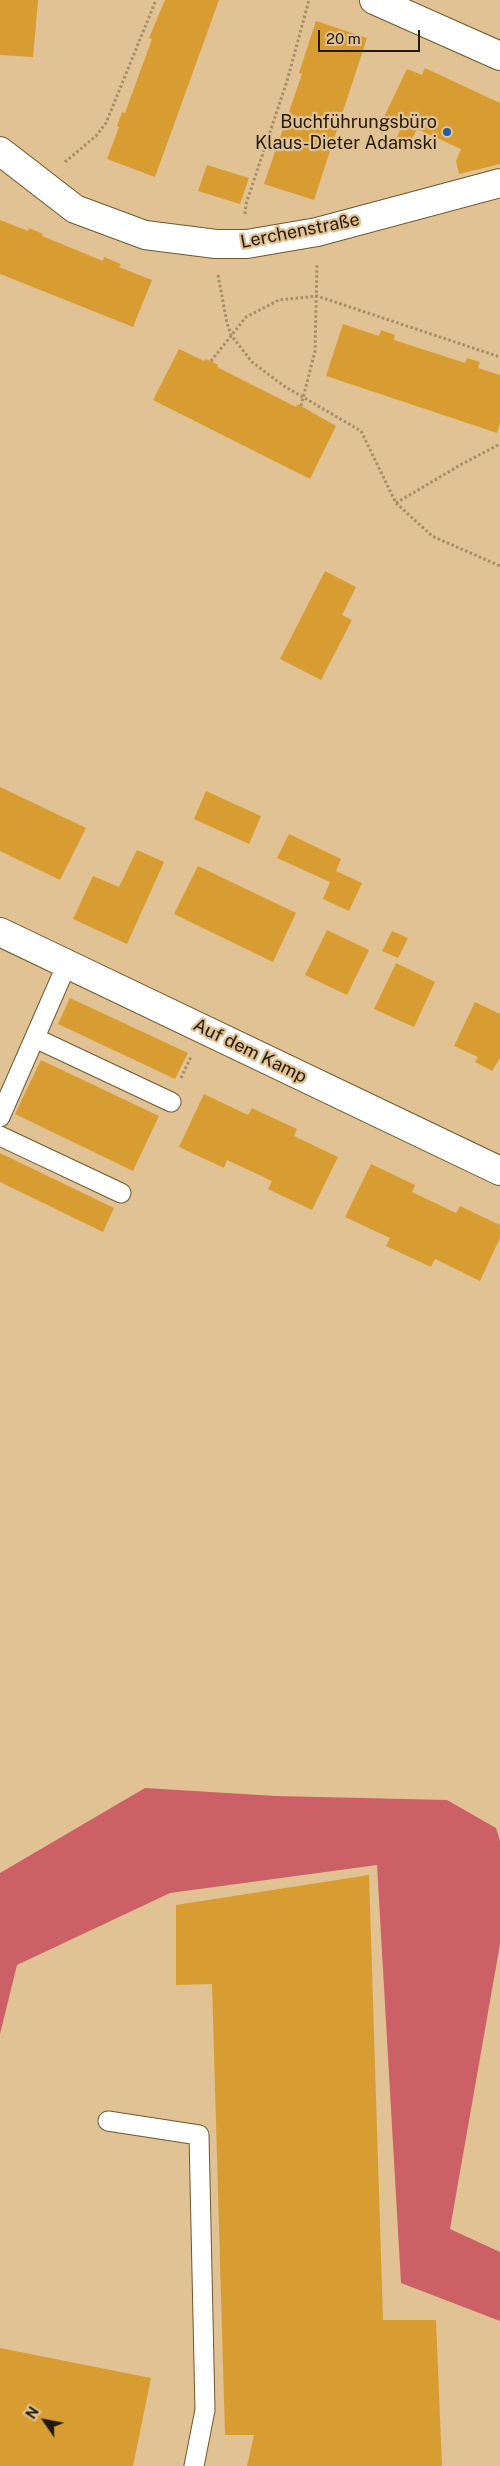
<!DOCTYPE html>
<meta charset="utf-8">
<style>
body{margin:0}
#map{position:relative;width:500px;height:2466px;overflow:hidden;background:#e1c294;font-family:"Public Sans",sans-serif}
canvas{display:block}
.north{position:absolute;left:20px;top:2396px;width:50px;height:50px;-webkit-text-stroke:4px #e1c294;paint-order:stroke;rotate:303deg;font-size:14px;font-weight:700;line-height:20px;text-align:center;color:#251a07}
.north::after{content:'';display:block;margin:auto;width:18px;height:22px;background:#251a07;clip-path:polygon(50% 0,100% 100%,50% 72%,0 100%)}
.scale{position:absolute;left:318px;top:30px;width:102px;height:22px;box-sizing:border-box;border:2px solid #251a07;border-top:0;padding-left:6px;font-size:15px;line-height:18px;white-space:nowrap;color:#251a07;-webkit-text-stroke:4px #e1c294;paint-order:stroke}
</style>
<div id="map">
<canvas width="500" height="2466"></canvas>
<div class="north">N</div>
<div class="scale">20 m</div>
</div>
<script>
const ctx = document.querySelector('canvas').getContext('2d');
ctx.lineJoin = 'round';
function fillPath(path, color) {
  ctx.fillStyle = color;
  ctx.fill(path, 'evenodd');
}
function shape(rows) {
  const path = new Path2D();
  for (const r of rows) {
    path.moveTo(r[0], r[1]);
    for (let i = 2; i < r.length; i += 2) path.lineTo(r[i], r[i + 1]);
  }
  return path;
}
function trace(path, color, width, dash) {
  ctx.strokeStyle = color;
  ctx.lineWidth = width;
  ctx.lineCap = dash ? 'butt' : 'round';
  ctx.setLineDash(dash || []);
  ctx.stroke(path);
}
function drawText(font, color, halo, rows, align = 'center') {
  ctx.font = font + ' "Public Sans",sans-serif';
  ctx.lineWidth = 4.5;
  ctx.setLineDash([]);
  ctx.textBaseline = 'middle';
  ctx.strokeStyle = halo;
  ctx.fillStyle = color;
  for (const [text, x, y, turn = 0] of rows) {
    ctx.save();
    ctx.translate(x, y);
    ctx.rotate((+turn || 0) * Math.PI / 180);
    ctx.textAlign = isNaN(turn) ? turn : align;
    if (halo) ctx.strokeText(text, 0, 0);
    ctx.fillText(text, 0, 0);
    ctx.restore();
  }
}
const forest = shape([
 [145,1788,276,1796,447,1800,496,1828,500,1841,500,1944,450,2229,500,2252,500,2321,401,2283,377,1865,170,1893,17,1965,0,2034,0,1873]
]);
const building = shape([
 [0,0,38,0,33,57,0,55],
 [165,0,219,0,155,177,107,159,119,127,117,126,122,112,125,113,152,39,149,38],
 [316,21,367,38,314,200,264,184,302,74,299,73],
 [425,68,500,103,500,164,459,174,456,161,461,149,417,129,410,143,397,137,401,128,382,121,407,69,422,75],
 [207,165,249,178,240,204,198,191],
 [0,220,28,231,29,228,43,234,42,236,103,261,104,257,121,264,119,267,152,280,133,327,0,274],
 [343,324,379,336,381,330,387,332,395,335,394,340,465,363,467,358,480,362,478,368,500,375,500,423,497,433,326,376],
 [179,349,204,361,205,359,211,361,218,365,217,367,296,407,297,404,301,406,336,426,310,479,153,400],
 [325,571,356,587,342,615,352,620,321,680,280,659],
 [0,787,86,828,60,880,0,851],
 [206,791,261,816,249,844,194,819],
 [289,834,341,859,336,871,362,883,349,911,323,899,330,882,277,858],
 [137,850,164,862,127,944,73,919,93,876,119,887],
 [198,866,296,913,273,962,174,914],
 [327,930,369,950,347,995,305,975],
 [392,931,408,938,398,958,382,951],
 [396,963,435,982,414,1027,374,1009],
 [70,998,188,1053,175,1079,58,1024],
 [475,1002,500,1014,500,1058,492,1071,475,1062,478,1057,454,1046],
 [41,1060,159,1116,133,1171,15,1114],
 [204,1094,248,1115,252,1108,260,1112,297,1129,294,1136,338,1157,312,1210,268,1189,272,1181,227,1160,224,1168,179,1147],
 [0,1153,114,1208,103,1232,0,1182],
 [371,1164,415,1185,412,1192,456,1213,460,1206,500,1225,500,1238,480,1281,435,1259,431,1267,386,1246,390,1238,345,1217],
 [369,1875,383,2320,436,2320,442,2466,247,2466,254,2435,225,2435,212,1984,176,1985,176,1905],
 [0,2348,151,2378,133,2466,0,2466]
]);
const path = shape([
 [65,162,96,136,106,123,156,0],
 [245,214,246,204,287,81,309,0],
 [218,275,227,323,231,335,252,362,284,386,361,431,396,503,432,536,500,566],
 [211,361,246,317,279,300,317,296,500,357],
 [301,406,315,351,317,264],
 [396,503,462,464,500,444],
 [181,1078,191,1057]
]);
const service = shape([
 [35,1038,171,1102],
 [0,1117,67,964],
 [0,1136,121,1193],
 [108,2121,199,2135,205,2410,194,2466]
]);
const minor = shape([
 [374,0,500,56],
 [0,151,75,209,145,235,216,244,247,244,317,232,500,183],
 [0,932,500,1171]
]);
const markers = [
 [447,132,5,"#1f5aab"]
];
const poiNames = [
 ["Buchführungsbüro",437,122],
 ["Klaus-Dieter Adamski",437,143]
];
const streetNames = [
 ["Lerchenstraße",300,231,-11],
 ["Auf dem Kamp",250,1051,26]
];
fillPath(forest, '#cb6067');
fillPath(building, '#d89d32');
trace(service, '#72572b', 21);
trace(minor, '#72572b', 30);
trace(path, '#a58d67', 3, [2.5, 2.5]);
trace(service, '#fff', 19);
trace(minor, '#fff', 28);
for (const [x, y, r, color] of markers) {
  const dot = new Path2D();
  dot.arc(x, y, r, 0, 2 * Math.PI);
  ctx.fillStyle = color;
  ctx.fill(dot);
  trace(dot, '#e1c294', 2);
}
drawText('18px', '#251a07', '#e1c294', poiNames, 'right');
drawText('18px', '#251a07', '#e1c294', streetNames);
</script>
